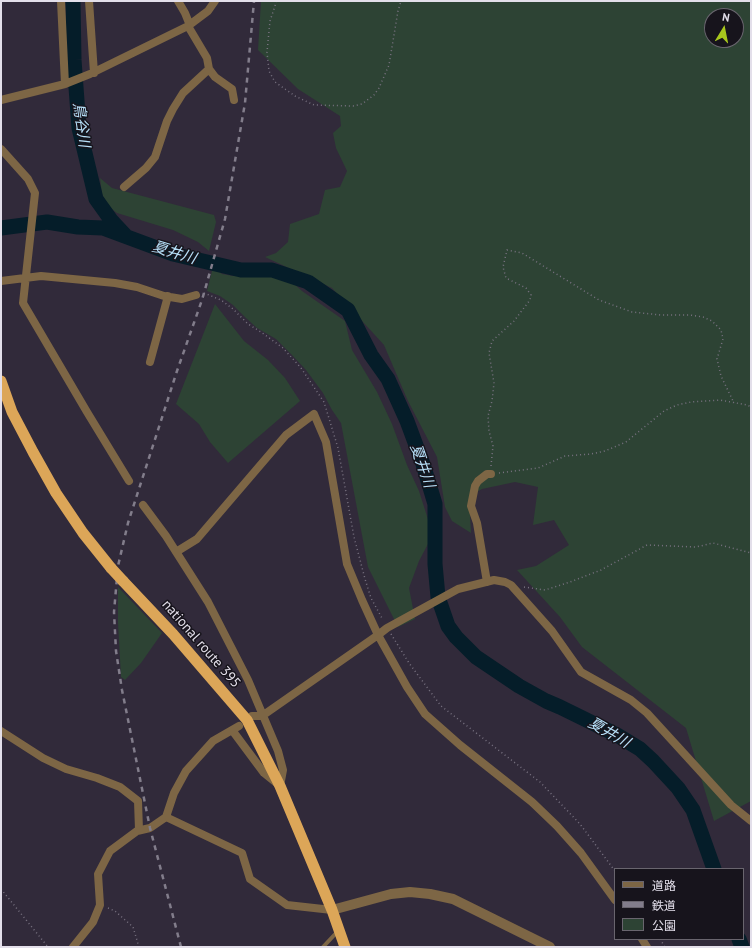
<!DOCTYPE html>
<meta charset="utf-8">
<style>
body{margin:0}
#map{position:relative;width:752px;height:948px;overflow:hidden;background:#312a3a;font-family:"PT Sans","Noto Sans JP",sans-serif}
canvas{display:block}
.frame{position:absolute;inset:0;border:2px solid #e3dfea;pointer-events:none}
.legend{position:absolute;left:614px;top:868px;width:130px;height:72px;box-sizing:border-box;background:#17141c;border:1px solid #69656e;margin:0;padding:5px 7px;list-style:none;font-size:12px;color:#e3dfea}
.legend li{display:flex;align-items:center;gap:8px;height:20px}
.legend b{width:20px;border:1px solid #69656e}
.north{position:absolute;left:704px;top:8px;width:40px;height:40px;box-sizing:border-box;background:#17141c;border:1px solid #69656e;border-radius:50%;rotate:10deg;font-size:11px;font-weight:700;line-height:16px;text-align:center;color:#e3dfea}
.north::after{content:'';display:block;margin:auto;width:14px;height:18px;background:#a8c71d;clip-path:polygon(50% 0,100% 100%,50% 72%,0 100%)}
</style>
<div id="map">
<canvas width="752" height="948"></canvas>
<div class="frame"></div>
<ul class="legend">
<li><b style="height:5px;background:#7d6645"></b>道路</li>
<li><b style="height:5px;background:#827d8b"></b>鉄道</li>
<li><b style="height:11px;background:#2d4334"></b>公園</li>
</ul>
<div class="north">N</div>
</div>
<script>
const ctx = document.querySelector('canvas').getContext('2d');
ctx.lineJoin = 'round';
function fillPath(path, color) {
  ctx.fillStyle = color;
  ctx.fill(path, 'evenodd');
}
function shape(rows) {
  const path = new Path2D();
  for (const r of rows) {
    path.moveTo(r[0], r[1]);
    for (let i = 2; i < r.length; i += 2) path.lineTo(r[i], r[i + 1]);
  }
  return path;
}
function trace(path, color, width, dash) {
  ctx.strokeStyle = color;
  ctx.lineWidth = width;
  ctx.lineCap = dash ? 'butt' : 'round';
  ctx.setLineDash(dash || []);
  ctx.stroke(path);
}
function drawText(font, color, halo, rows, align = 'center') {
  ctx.font = font + ' "PT Sans","Noto Sans JP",sans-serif';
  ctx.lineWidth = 3;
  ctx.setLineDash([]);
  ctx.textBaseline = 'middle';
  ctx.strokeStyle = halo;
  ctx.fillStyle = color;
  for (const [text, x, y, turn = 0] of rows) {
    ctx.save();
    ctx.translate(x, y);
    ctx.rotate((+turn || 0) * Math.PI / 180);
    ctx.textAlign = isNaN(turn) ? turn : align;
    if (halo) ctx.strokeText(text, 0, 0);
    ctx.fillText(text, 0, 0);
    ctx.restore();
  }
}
const green = shape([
 [261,1,751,1,751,801,714,821,686,728,582,647,560,617,517,570,536,566,569,545,554,520,533,525,538,487,515,482,482,489,469,496,471,533,452,521,445,507,437,457,408,401,384,345,332,288,265,257,276,253,288,242,290,224,319,214,325,190,340,187,347,171,336,148,333,133,341,126,340,116,298,89,258,50],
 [712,16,736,16,736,40,712,40],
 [100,178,112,188,214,215,216,222,209,251,198,242,173,230,117,213,108,206,102,194],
 [213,267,222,274,233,276,266,274,290,280,302,291,345,321,352,350,377,392,392,424,407,465,419,491,432,532,429,542,419,561,409,588,415,619,398,627,368,567,341,423,332,410,323,393,306,370,291,354,276,339,257,328,246,318,233,305,220,296,207,291],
 [215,304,244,341,268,360,285,378,300,401,228,463,210,442,199,424,176,404],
 [118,587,162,633,141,663,125,680,121,677,118,623]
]);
const river = shape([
 [73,1,74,60,79,128,96,199,111,220,125,235],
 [1,228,47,222,78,227,103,228,173,254,241,270,272,270,308,282,348,310,371,355,388,379,407,421,423,464,435,504,435,564,438,597,448,626,456,637,476,657,519,686,546,701,560,707,617,735,640,749,653,761,678,788,693,810,714,869],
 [739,939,742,947]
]);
const path = shape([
 [276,1,275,6,270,21,267,52,269,71,275,82,295,96,314,105,353,106,362,104,374,95,379,88,389,65,398,11,401,1],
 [204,293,221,300,233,309,248,324,261,332,283,348,301,368,324,402,338,448,354,537,365,579,371,598,383,620],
 [491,466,493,446,489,431,488,416,492,401,494,383,489,353,492,341,514,321,530,300,531,295,526,288,506,278,503,267,507,250,522,253,599,300,632,312,661,315,690,315,703,317,712,321,721,330,723,339,717,359,721,376,734,403],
 [499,473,538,468,565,456,591,454,605,451,626,442,664,411,677,405,691,402,720,400,747,405,751,407],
 [524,587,545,590,570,582,601,570,647,545,696,547,713,543,751,553],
 [391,634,409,663,441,706,540,782,580,824,615,871],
 [1,889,48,947],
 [108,908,115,911,133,927,139,947],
 [660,939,665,947]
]);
const service = shape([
 [323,947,338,931]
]);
const minor = shape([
 [61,1,65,84],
 [89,1,94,73],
 [178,1,185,13,189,23,188,26,207,58,209,69,215,77,232,89,234,100],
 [1,100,65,84,90,74,188,26,208,11,215,1],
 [1,149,28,179,35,193,23,303,87,412,129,481],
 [124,187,146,168,155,157,167,121,173,109,183,93,209,69],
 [1,281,41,276,115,283,137,287,164,296,182,299,196,295],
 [150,362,168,296],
 [143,505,166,536,208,602,248,680,278,751,283,770,280,786,264,773,232,730],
 [176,552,197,539,286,435,314,414,326,442,347,564,362,600,378,635,407,687,425,714,460,745,532,802,557,826,581,853,615,900],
 [487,582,477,523,471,506,475,486,478,481,487,474,491,474],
 [252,716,262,716,378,635,387,628,458,589,494,580,505,582,511,585,552,631,581,672,631,700,647,713,731,805,751,821],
 [1,731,43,758,66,769,97,778,120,787,138,801,139,830],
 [166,817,242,853,250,879,287,905,332,910],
 [642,939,647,947],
 [73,947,93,922,100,905,98,874,110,851,137,831,150,828,166,817,174,793,186,771,213,741,239,726]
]);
const tertiary = shape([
 [332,910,391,894,410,892,430,894,453,899,550,947]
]);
const trunk = shape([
 [1,381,12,412,33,452,56,493,83,533,111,568],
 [123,581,173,634,247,720,280,786,332,910,345,947]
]);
const rail = shape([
 [181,947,150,828,122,690,116,651,114,612,118,566,128,523,177,371,202,300,225,219,245,103,254,1]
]);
const trunkBridge = shape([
 [111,568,123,581]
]);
const streetNames = [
 ["national route 395",201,644,49]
];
const waterNames = [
 ["鳥谷川",81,125,82],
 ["夏井川",174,253,17],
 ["夏井川",422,466,71],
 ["夏井川",609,733,30]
];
fillPath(green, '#2d4334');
trace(river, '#051d29', 15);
trace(path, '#787280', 1.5, [1, 3]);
trace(service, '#7d6645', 4);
trace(minor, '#7d6645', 8);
trace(tertiary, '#7d6645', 10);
trace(trunk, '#dca658', 11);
trace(rail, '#827d8b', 2.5, [5, 5]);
trace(trunkBridge, '#dca658', 11);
drawText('14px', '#e3dfea', '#17141c', streetNames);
drawText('italic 15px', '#b7e1fa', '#17141c', waterNames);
</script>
